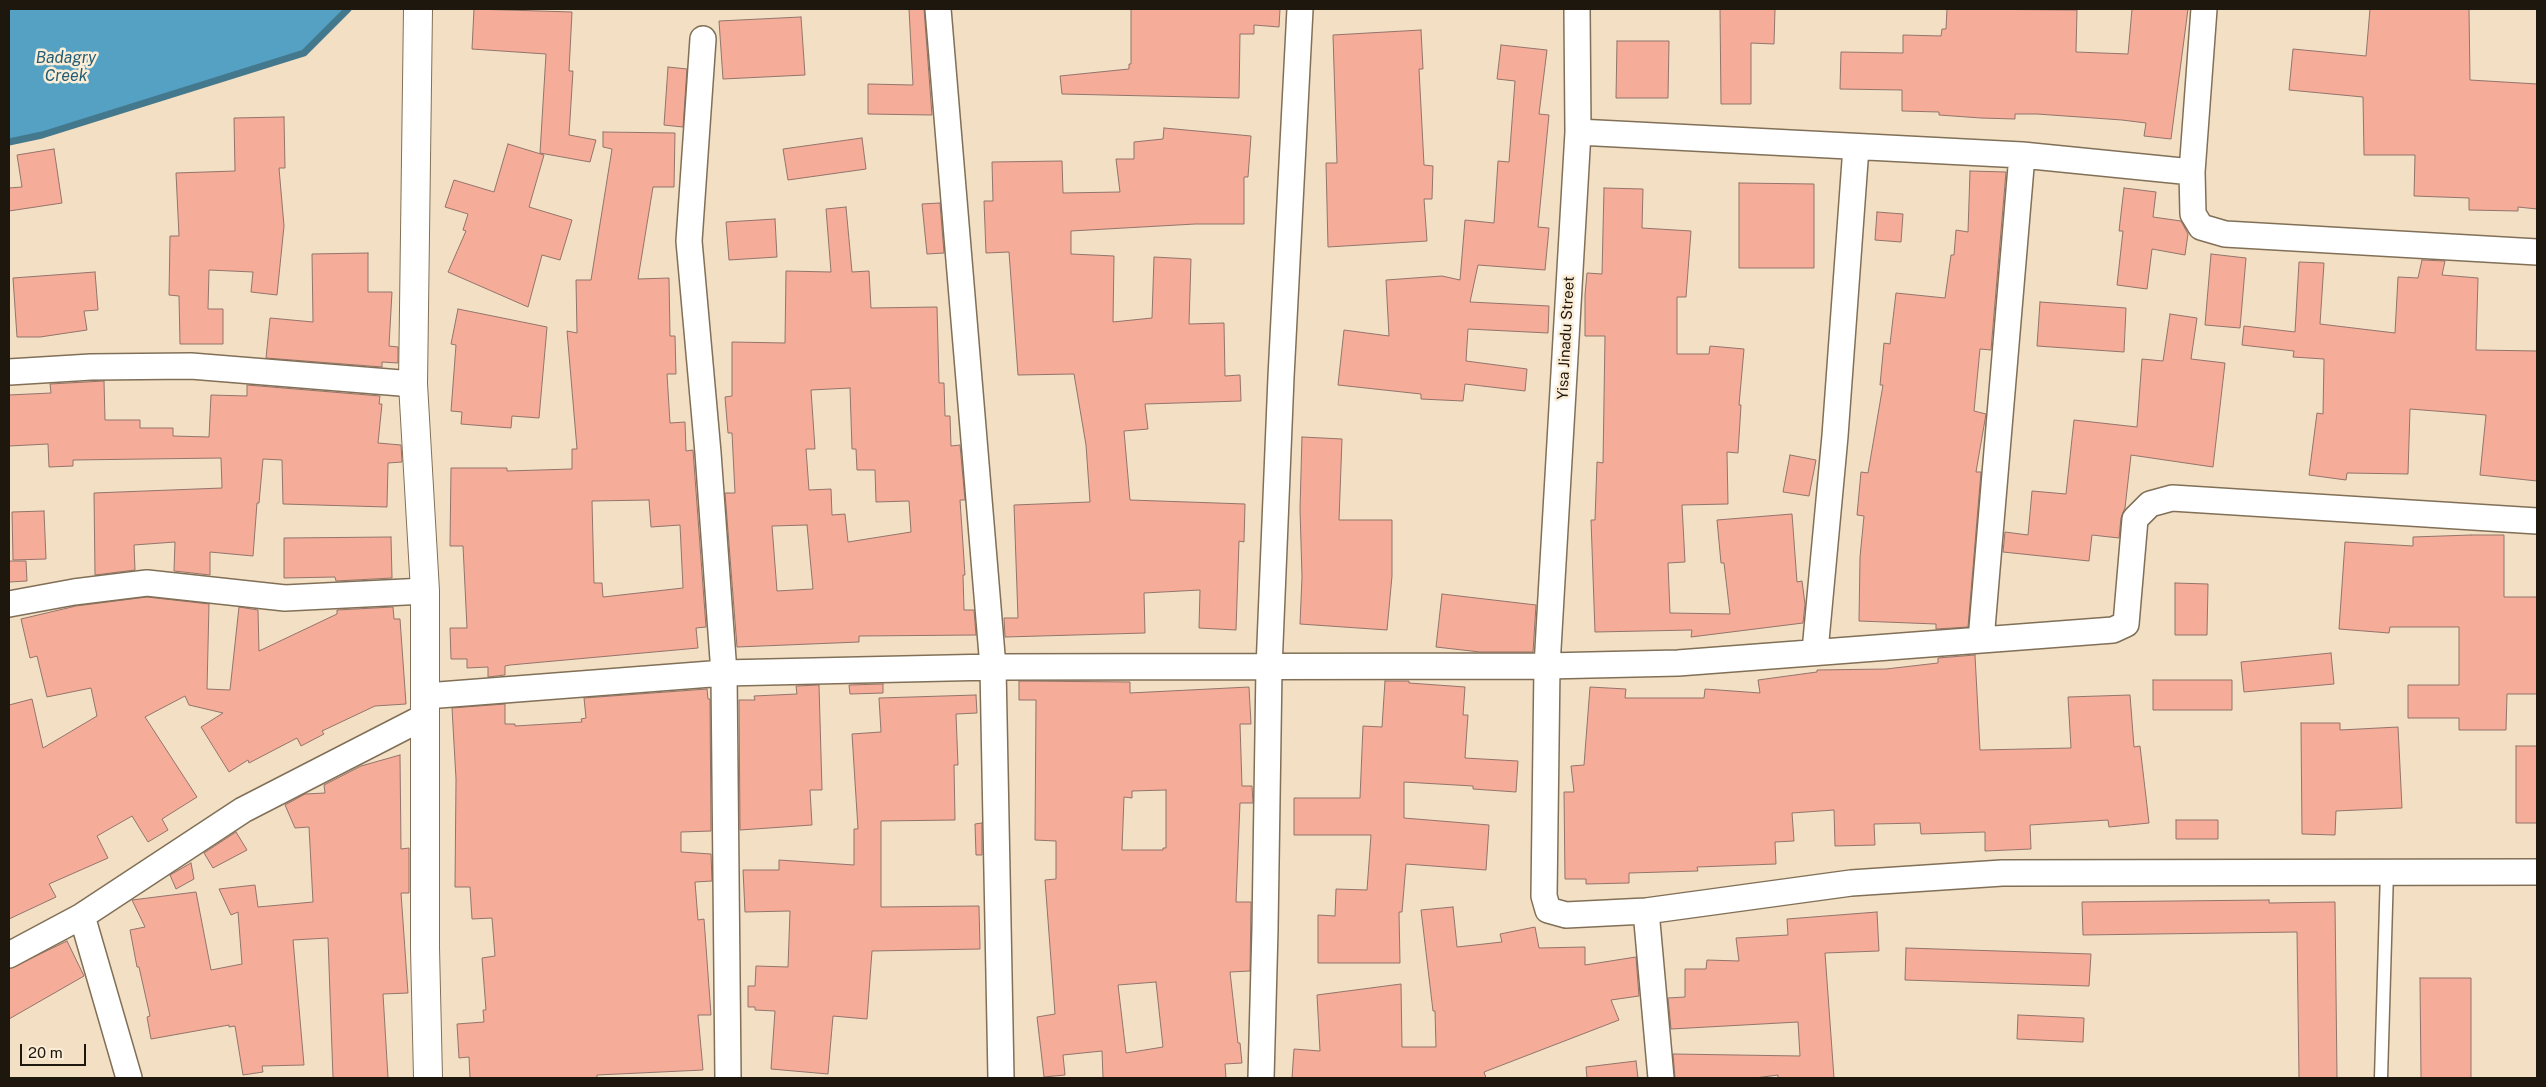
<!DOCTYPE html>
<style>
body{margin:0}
#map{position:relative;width:2546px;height:1087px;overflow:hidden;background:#f2dfc4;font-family:"Public Sans",sans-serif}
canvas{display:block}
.frame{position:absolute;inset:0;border:10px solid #1e170d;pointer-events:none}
.scale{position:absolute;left:20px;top:1044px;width:66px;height:22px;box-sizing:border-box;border:2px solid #1e170d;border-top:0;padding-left:6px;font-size:15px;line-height:18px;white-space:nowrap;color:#1e170d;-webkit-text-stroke:4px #fcedd7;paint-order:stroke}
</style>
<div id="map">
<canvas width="2546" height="1087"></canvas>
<div class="frame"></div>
<div class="scale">20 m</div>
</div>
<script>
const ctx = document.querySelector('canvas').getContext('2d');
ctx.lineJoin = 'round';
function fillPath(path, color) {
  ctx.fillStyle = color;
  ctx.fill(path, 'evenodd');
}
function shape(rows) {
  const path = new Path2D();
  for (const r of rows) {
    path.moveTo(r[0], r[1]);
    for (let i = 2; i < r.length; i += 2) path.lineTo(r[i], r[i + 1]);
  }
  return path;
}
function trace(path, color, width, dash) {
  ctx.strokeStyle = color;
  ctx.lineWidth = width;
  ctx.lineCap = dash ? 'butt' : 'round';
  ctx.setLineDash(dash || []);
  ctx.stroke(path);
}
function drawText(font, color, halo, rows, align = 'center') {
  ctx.font = font + ' "Public Sans",sans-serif';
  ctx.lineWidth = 5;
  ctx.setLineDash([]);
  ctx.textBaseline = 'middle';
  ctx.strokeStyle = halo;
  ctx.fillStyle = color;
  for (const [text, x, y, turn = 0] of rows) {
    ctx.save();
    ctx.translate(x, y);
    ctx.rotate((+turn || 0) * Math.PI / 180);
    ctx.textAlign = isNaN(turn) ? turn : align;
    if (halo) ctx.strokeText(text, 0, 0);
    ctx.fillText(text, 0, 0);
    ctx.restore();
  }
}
const water = shape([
 [9,9,348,9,304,53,42,135,9,142,9,9]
]);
const stream = shape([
 [9,142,42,135,304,53,348,9]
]);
const building = shape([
 [474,9,572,12,569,71,573,71,569,135,596,140,590,162,540,153,546,54,472,49,474,9],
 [909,9,924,9,932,115,868,114,868,84,913,85,909,9],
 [1131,9,1280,9,1279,27,1254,25,1254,34,1240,34,1239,98,1062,94,1060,76,1129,69,1129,64,1131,64,1131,9],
 [1720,9,1775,9,1774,44,1751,43,1751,104,1721,104,1720,9],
 [1947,9,2077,10,2076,52,2128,54,2132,9,2188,9,2171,139,2144,136,2146,123,2122,120,2037,114,2015,114,2015,119,1981,118,1939,115,1939,112,1902,111,1902,90,1840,89,1841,52,1903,53,1903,35,1941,36,1942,29,1946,29,1947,9],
 [2370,9,2469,9,2470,80,2537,84,2537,209,2518,207,2518,211,2469,210,2469,198,2414,196,2415,155,2364,155,2363,97,2289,90,2293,49,2366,56,2370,9],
 [801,17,805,75,723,79,719,21,801,17],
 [1421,30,1423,69,1419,69,1424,165,1433,166,1432,199,1424,199,1427,241,1328,247,1326,163,1337,163,1333,35,1421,30],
 [1617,41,1669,41,1668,98,1616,98,1617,41],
 [1501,45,1547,50,1539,114,1549,115,1538,227,1549,228,1545,270,1478,265,1470,302,1549,306,1548,333,1468,329,1466,361,1527,369,1525,391,1465,384,1463,401,1421,399,1421,394,1338,385,1344,330,1389,336,1386,280,1442,276,1460,280,1465,220,1494,223,1498,161,1509,162,1515,81,1497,79,1501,45],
 [668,67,687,69,683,127,664,125,668,67],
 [284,117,285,168,279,168,284,226,277,295,251,292,253,272,209,270,208,309,223,309,223,344,180,344,179,296,169,295,170,236,179,236,176,173,235,171,234,118,284,117],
 [1164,128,1251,136,1248,177,1244,177,1244,224,1195,224,1071,231,1071,254,1114,256,1113,322,1152,318,1154,257,1191,259,1189,324,1224,323,1225,376,1240,375,1241,401,1145,404,1148,429,1124,431,1130,500,1245,504,1244,542,1239,541,1236,630,1199,628,1200,590,1144,593,1145,633,1005,637,1004,618,1018,618,1014,505,1090,502,1086,445,1074,374,1018,375,1009,252,986,253,984,201,993,201,992,162,1062,161,1063,193,1120,192,1116,159,1134,159,1134,142,1163,139,1164,128],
 [603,132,675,133,674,187,653,187,638,279,669,278,670,336,675,336,676,374,667,374,670,423,685,422,686,451,693,450,706,627,696,628,698,648,510,665,505,666,505,675,488,677,488,667,467,668,467,659,451,659,450,628,467,628,463,546,450,546,451,468,507,468,507,471,572,469,572,449,577,449,567,331,577,333,576,280,591,280,612,149,603,147,603,132],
 [649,500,651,527,680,525,683,588,603,597,602,583,594,583,592,501,649,500],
 [862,138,866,169,788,180,783,149,862,138],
 [508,144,544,155,529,207,572,220,560,260,542,255,528,307,448,272,466,231,463,230,468,214,445,207,454,180,494,192,508,144],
 [54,149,62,203,9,211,9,188,22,187,17,155,54,149],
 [1970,171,2006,172,1991,350,1980,349,1974,411,1986,414,1976,472,1981,472,1968,627,1936,629,1936,624,1859,621,1860,557,1864,516,1857,515,1861,472,1868,473,1883,385,1880,385,1884,343,1890,344,1896,293,1945,298,1951,255,1954,255,1956,230,1968,232,1970,171],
 [1739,183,1814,184,1814,268,1739,268,1739,183],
 [1604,188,1643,189,1642,228,1691,231,1686,297,1677,297,1677,354,1709,354,1710,346,1744,349,1739,405,1741,405,1738,453,1727,452,1728,504,1682,505,1685,562,1668,563,1670,613,1730,614,1724,563,1721,563,1717,520,1792,514,1797,582,1802,581,1805,604,1803,623,1691,637,1692,630,1595,632,1591,520,1595,520,1597,462,1603,463,1605,336,1585,336,1585,295,1587,273,1602,274,1604,188],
 [2124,188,2156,192,2153,217,2181,221,2188,234,2185,255,2152,249,2147,289,2117,285,2123,231,2119,231,2124,188],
 [940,203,944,253,927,254,922,204,940,203],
 [846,207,852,272,869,271,871,308,937,307,939,383,944,383,945,416,950,416,951,446,960,445,965,500,960,500,965,575,963,575,964,610,974,610,976,635,859,636,859,642,737,647,725,493,735,493,732,433,728,433,725,397,732,396,732,342,785,343,786,271,831,272,826,209,846,207],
 [850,388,852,449,856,449,857,470,875,470,876,502,909,501,911,532,848,542,845,514,832,515,831,489,809,490,806,449,815,449,811,390,850,388],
 [807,525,813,589,777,591,772,526,807,525],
 [1877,212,1903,214,1901,242,1875,240,1877,212],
 [775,219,777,257,729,260,726,222,775,219],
 [368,253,368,292,392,292,389,346,398,347,398,363,382,362,382,367,266,358,270,318,313,322,312,254,368,253],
 [2211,254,2246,258,2240,328,2205,325,2211,254],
 [2422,260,2445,261,2442,275,2478,278,2476,350,2537,351,2537,481,2480,475,2486,415,2410,409,2408,474,2347,473,2346,480,2309,475,2317,413,2323,414,2324,359,2293,357,2294,351,2242,345,2244,326,2295,332,2299,262,2324,263,2320,324,2395,333,2398,277,2418,278,2422,260],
 [95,272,98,310,84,311,87,330,40,337,17,337,13,278,95,272],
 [2040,302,2126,308,2124,352,2037,346,2040,302],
 [458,309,547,327,539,418,512,416,511,428,461,424,462,412,451,411,456,345,451,344,458,309],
 [2170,314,2197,318,2191,359,2225,363,2213,467,2131,455,2125,508,2121,518,2119,538,2092,535,2089,561,2003,552,2005,532,2028,535,2032,491,2066,494,2074,420,2137,427,2142,359,2163,361,2170,314],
 [104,381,105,420,140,420,140,428,173,428,173,436,209,437,211,395,247,396,247,385,380,396,379,404,382,404,378,443,401,445,402,462,388,463,387,507,283,504,282,460,263,459,259,503,257,503,253,556,210,552,210,575,174,571,175,542,134,545,135,570,95,575,94,493,222,488,221,458,73,460,73,466,49,467,48,444,9,446,9,395,51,393,50,384,104,381],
 [1302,437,1342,439,1339,520,1392,520,1392,576,1387,630,1300,624,1302,577,1300,509,1302,437],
 [1790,455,1816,460,1809,496,1783,492,1790,455],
 [44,511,46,559,13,560,12,512,44,511],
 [2471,535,2504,535,2504,597,2537,597,2537,694,2507,694,2506,730,2459,730,2459,718,2408,718,2408,685,2459,685,2459,627,2390,627,2389,633,2339,629,2345,542,2413,546,2413,537,2471,535],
 [391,537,392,578,336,581,335,577,284,578,284,538,391,537],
 [9,561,26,561,27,581,9,582,9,561],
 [2175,583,2208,584,2207,635,2175,635,2175,583],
 [1442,594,1536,605,1533,652,1480,652,1436,647,1442,594],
 [147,597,209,604,207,689,230,690,239,607,258,610,259,651,337,614,337,610,393,607,394,619,400,619,406,704,375,706,322,731,324,734,301,746,297,738,249,763,248,760,229,772,201,727,223,713,189,705,185,696,145,717,197,797,162,819,168,830,148,842,132,816,97,836,108,858,49,884,56,897,9,919,9,705,32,699,43,748,97,716,91,688,47,697,37,656,30,658,21,619,76,606,147,597],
 [2331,653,2334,684,2244,692,2241,662,2331,653],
 [1975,655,1980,750,2071,748,2068,697,2130,695,2134,747,2140,746,2149,823,2109,827,2108,820,2030,825,2031,849,1985,851,1985,832,1921,834,1920,823,1874,824,1875,845,1835,846,1834,810,1792,813,1794,841,1775,842,1776,864,1697,867,1698,871,1629,873,1629,883,1586,884,1586,879,1565,879,1564,792,1574,792,1571,766,1584,765,1590,687,1626,689,1625,698,1704,698,1705,689,1760,693,1758,680,1817,672,1817,670,1886,669,1938,663,1938,658,1975,655],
 [2153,680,2232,680,2232,710,2153,710,2153,680],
 [1019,681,1130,682,1130,693,1249,687,1251,724,1240,724,1242,786,1252,786,1253,803,1240,803,1236,902,1251,902,1250,971,1230,972,1238,1043,1240,1043,1242,1063,1225,1064,1226,1078,1103,1078,1102,1051,1063,1055,1065,1075,1044,1077,1037,1017,1055,1014,1045,880,1056,879,1056,841,1035,840,1036,700,1019,700,1019,681],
 [1166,790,1166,848,1163,848,1163,850,1122,850,1124,797,1132,798,1132,791,1166,790],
 [1156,982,1163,1047,1126,1053,1118,985,1156,982],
 [1385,681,1409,681,1409,683,1465,687,1463,715,1468,715,1465,758,1518,761,1516,792,1473,789,1473,786,1404,782,1404,818,1489,825,1486,870,1406,864,1402,912,1399,912,1400,963,1318,963,1318,915,1335,916,1336,889,1367,890,1371,835,1294,835,1294,798,1360,798,1363,726,1382,727,1385,681],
 [883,684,883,693,850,694,849,685,883,684],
 [819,685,822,790,810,790,812,825,740,830,739,700,755,700,754,696,797,694,796,686,819,685],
 [707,689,708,699,710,699,711,831,681,832,681,852,711,854,712,881,695,882,698,920,704,919,711,1015,698,1015,703,1070,597,1075,597,1078,470,1078,469,1057,459,1058,457,1024,484,1022,483,1010,486,1010,482,958,495,956,492,918,472,919,470,887,455,887,456,779,452,708,505,704,505,724,515,724,515,726,582,722,581,719,586,718,584,698,707,689],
 [976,695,977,713,956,714,958,765,954,765,955,820,881,821,881,907,979,906,980,949,872,951,867,1019,833,1016,828,1074,771,1069,775,1011,755,1010,755,1007,748,1007,748,986,755,986,756,966,788,967,790,911,745,912,743,870,779,870,779,860,854,865,854,829,858,829,852,734,881,732,879,698,976,695],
 [2301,723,2340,723,2340,730,2398,727,2402,808,2336,811,2335,835,2302,834,2301,723],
 [2516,746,2537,746,2537,823,2516,823,2516,746],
 [400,755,401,849,409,848,409,893,401,893,408,993,383,994,388,1078,333,1078,328,938,293,940,304,1065,262,1066,263,1072,243,1075,235,1026,229,1027,229,1025,151,1039,147,1017,150,1016,139,967,137,967,130,930,145,927,132,900,196,892,211,970,242,964,238,912,231,915,219,889,255,885,258,907,313,902,309,827,295,828,285,805,305,794,325,793,324,785,361,766,400,755],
 [2176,820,2218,820,2218,839,2176,839,2176,820],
 [982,823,982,855,976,855,975,824,982,823],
 [236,832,247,850,213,868,204,853,236,832],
 [191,863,194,879,176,889,170,875,191,863],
 [2269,900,2269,903,2335,902,2337,1078,2299,1078,2297,932,2083,935,2082,902,2269,900],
 [1453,907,1457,947,1502,942,1500,934,1535,927,1539,948,1585,947,1585,965,1636,957,1639,996,1611,1000,1619,1020,1484,1072,1486,1078,1292,1078,1294,1049,1320,1051,1317,995,1401,984,1402,1047,1436,1047,1435,1011,1433,1011,1421,910,1453,907],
 [1877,912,1879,951,1825,953,1834,1078,1778,1078,1778,1075,1755,1078,1675,1078,1673,1054,1800,1056,1798,1022,1671,1029,1668,998,1685,997,1685,969,1706,969,1707,960,1739,961,1736,938,1788,935,1787,919,1877,912],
 [67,941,84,976,9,1019,9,969,67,941],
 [1906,948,2091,954,2089,986,1905,980,1906,948],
 [2420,978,2471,978,2471,1078,2421,1078,2420,978],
 [2018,1015,2084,1018,2083,1042,2017,1039,2018,1015],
 [1636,1061,1638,1078,1587,1078,1586,1067,1636,1061]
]);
const service = shape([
 [2381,1078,2387,871]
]);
const minor = shape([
 [938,9,993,667,1001,1078],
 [1577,9,1578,132,1547,666,1544,896,1548,910,1566,915,1646,911,1851,883,2002,873,2537,872],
 [703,39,689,241,708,453,724,673,728,1078],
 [1578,132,2022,155,2192,172,2204,9],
 [2192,172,2193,214,2201,227,2225,234,2537,252],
 [9,372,91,367,191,366,413,384],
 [9,604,74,592,147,583,285,598,425,591],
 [1981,640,2022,155],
 [1815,651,1835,436,1856,147],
 [426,696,724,673,993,667,1547,666,1678,663,2113,630,2126,624,2135,519,2150,504,2172,498,2537,521],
 [1646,911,1661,1078],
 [82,916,129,1078],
 [9,955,82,916,243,810,426,716],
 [1261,1078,1265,929,1269,668,1281,377,1300,9]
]);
const tertiary = shape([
 [418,9,413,384,425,591,425,948,428,1078]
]);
const streetNames = [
 ["Yisa Jinadu Street",1566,338,-87]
];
const waterNames = [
 ["Badagry",66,58],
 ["Creek",66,76]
];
fillPath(water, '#54a1c3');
trace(water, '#44788c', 1);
trace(stream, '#44788c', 7);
fillPath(building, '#f5ac98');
trace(building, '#93746b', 1);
trace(service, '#817057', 15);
trace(minor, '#817057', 28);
trace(tertiary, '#817057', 30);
trace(service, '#fff', 12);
trace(minor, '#fff', 25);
trace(tertiary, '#fff', 28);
drawText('15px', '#1e170d', '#fcedd7', streetNames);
drawText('italic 16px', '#215d75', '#fcedd7', waterNames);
</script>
